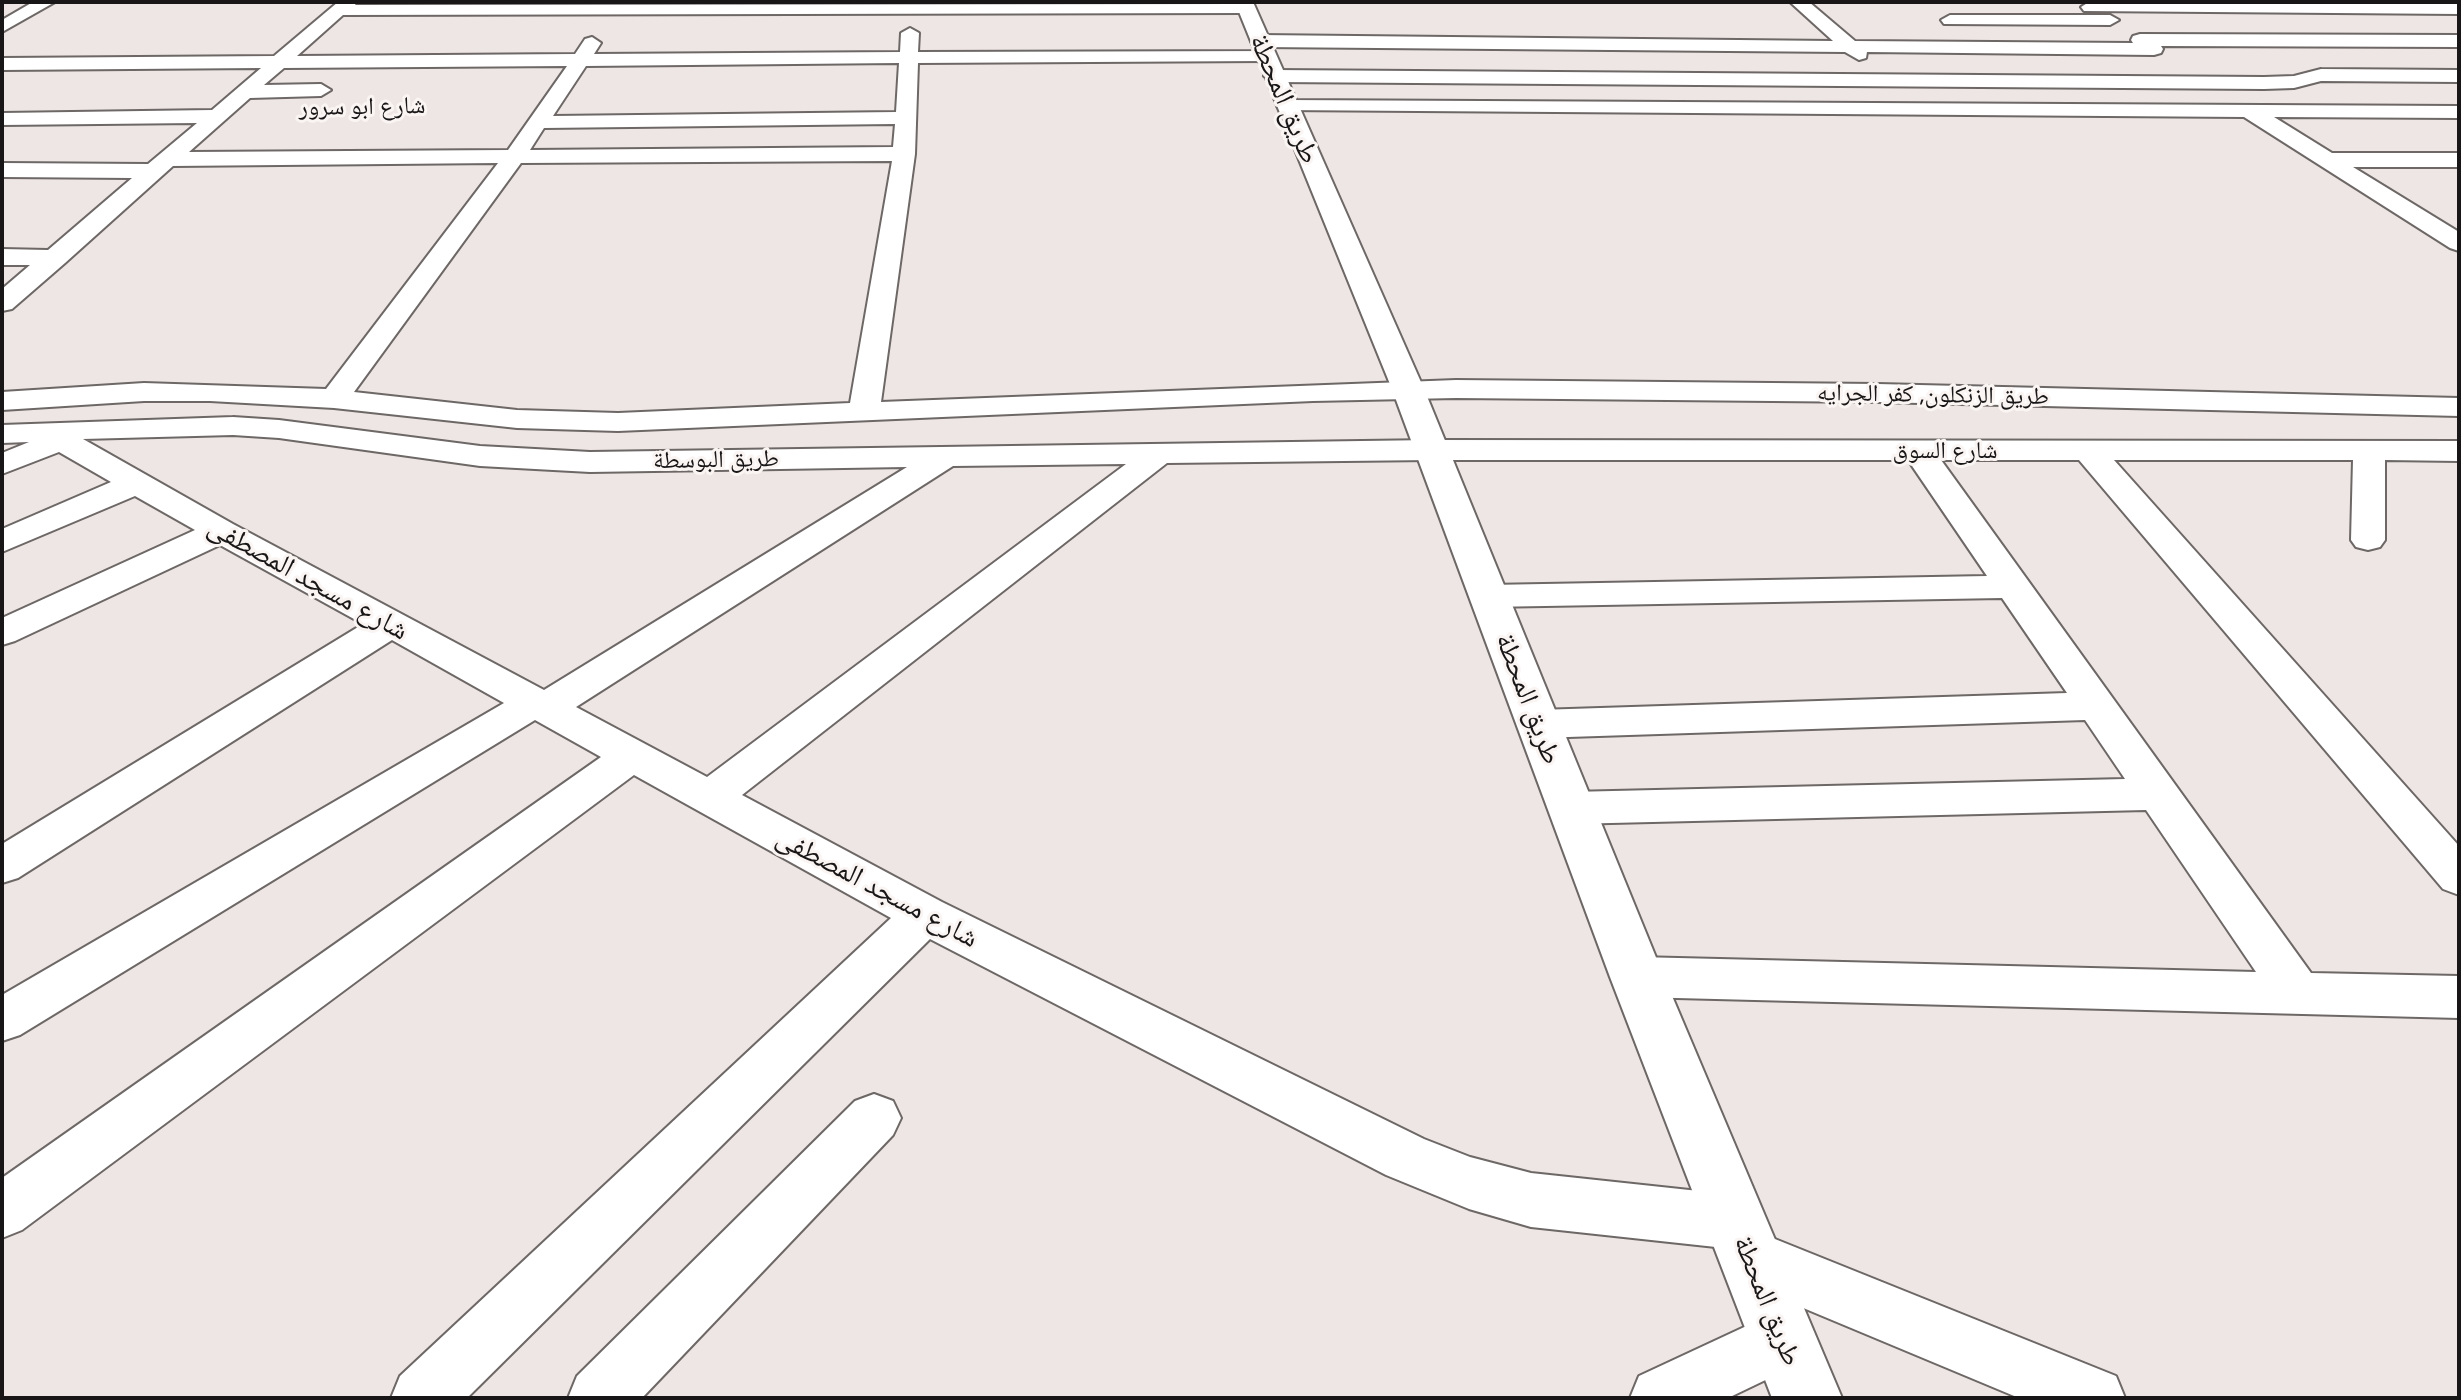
<!DOCTYPE html>
<meta charset="utf-8">
<style>
body{margin:0}
#map{position:relative;width:2461px;height:1400px;overflow:hidden;background:#ede6e5;font-family:Figtree,sans-serif}
canvas{display:block}
.frame{position:absolute;inset:0;border:4px solid #181616;pointer-events:none}
</style>
<div id="map">
<canvas width="2461" height="1400"></canvas>
<div class="frame"></div>
</div>
<script>
const ctx = document.querySelector('canvas').getContext('2d');
ctx.lineJoin = 'round';
function shape(rows) {
  const path = new Path2D();
  for (const r of rows) {
    path.moveTo(r[0], r[1]);
    for (let i = 2; i < r.length; i += 2) path.lineTo(r[i], r[i + 1]);
  }
  return path;
}
function trace(path, color, width, dash) {
  ctx.strokeStyle = color;
  ctx.lineWidth = width;
  ctx.lineCap = dash ? 'butt' : 'round';
  ctx.setLineDash(dash || []);
  ctx.stroke(path);
}
function fillPath(path, color) {
  ctx.fillStyle = color;
  ctx.fill(path, 'evenodd');
}
function drawText(font, color, halo, rows, align = 'center') {
  ctx.font = font + ' Figtree,"Noto Naskh Arabic",sans-serif';
  ctx.lineWidth = 6;
  ctx.setLineDash([]);
  ctx.textBaseline = 'middle';
  ctx.strokeStyle = halo;
  ctx.fillStyle = color;
  for (const [text, x, y, turn = 0] of rows) {
    ctx.save();
    ctx.translate(x, y);
    ctx.rotate((+turn || 0) * Math.PI / 180);
    ctx.textAlign = isNaN(turn) ? turn : align;
    if (halo) ctx.strokeText(text, 0, 0);
    ctx.fillText(text, 0, 0);
    ctx.restore();
  }
}
const street = shape([
 [33,2,55,2,2,32,2,20,33,2],
 [338,2,357,2,355,5,1252,4,1255,8,1246,13,343,15,297,56,575,54,585,39,592,37,601,43,594,54,900,52,901,33,910,28,919,33,918,52,1273,51,1275,55,1273,59,1266,61,918,63,915,154,881,402,1456,380,1878,384,2459,398,2459,416,1878,402,1456,398,1313,401,618,431,517,428,334,408,210,401,144,401,2,410,2,392,144,383,326,389,498,163,173,166,65,263,12,309,2,311,2,289,30,265,2,265,2,249,48,250,132,178,2,177,2,163,148,164,197,123,2,125,2,113,212,110,261,68,2,70,2,58,274,56,338,2],
 [899,63,896,112,553,116,586,66,899,63],
 [567,66,508,150,189,152,250,98,321,96,331,90,321,84,264,85,284,68,567,66],
 [895,124,893,147,530,150,544,128,895,124],
 [892,161,850,403,618,413,517,410,354,392,521,163,892,161],
 [1790,2,1809,2,1855,41,2133,43,2131,40,2133,36,2140,34,2459,35,2459,47,2161,46,2163,49,2161,53,2154,55,1867,52,1866,58,1859,60,1845,52,1260,47,1251,41,1260,35,1833,41,1790,2],
 [2089,2,2459,4,2459,14,2084,11,2081,7,2089,2],
 [1950,15,2110,15,2119,20,2110,25,1944,24,1941,20,1950,15],
 [2321,69,2459,70,2459,82,2321,81,2294,88,2264,89,1274,82,1264,76,1274,70,2264,77,2294,76,2321,69],
 [1287,100,2459,106,2459,118,2274,117,2332,153,2459,153,2459,167,2353,167,2459,232,2459,251,2450,248,2244,117,1280,110,1277,106,1280,102,1287,100],
 [233,417,279,420,480,446,590,452,1432,440,2459,441,2459,461,2385,460,2385,540,2380,547,2368,550,2356,547,2351,540,2353,460,2114,460,2459,846,2459,895,2443,889,2079,460,1941,460,2311,973,2459,976,2459,1018,1637,997,1620,991,1612,977,1620,963,1637,957,2256,972,2146,810,1570,824,1555,819,1548,808,1555,797,1570,792,2125,779,2085,720,1538,738,1524,734,1518,724,1524,714,1538,710,2067,693,2002,598,1488,607,1475,604,1470,596,1475,588,1488,585,1987,576,1908,460,1432,460,1167,463,742,795,942,902,1424,1139,1470,1157,1531,1173,1736,1195,1756,1203,1765,1222,1760,1233,2116,1376,2125,1398,2019,1398,1729,1277,1721,1257,1725,1248,1531,1227,1469,1209,1386,1175,930,939,467,1398,391,1398,400,1376,891,918,634,775,22,1230,2,1238,2,1178,601,757,535,720,20,1035,2,1041,2,995,504,703,392,640,18,878,2,883,2,844,363,624,220,545,15,641,2,645,2,618,195,530,135,496,2,552,2,529,111,482,59,452,2,474,2,453,29,442,2,443,2,425,233,417],
 [233,435,279,438,480,466,590,472,907,467,544,690,233,524,83,439,233,435],
 [1126,464,707,777,576,707,953,466,1126,464],
 [874,1094,893,1101,901,1118,893,1135,642,1398,568,1398,577,1376,855,1101,874,1094],
 [1783,1309,1805,1317,1813,1339,1805,1361,1728,1398,1630,1398,1639,1376,1783,1309]
]);
const secondary = shape([
 [1235,2,1253,2,1424,389,1664,977,1842,1398,1772,1398,1610,977,1392,389,1235,2]
]);
const farStreetnames = [
 ["شارع ابو سرور",362,107,-1],
 ["طريق الزنكلون, كفر الجرايه",1933,395,1],
 ["شارع السوق",1945,451],
 ["طريق البوسطة",716,460,-1]
];
const streetNames = [
 ["طريق المحطة",1284,99,67],
 ["شارع مسجد المصطفى",308,579,29],
 ["طريق المحطة",1528,699,69],
 ["شارع مسجد المصطفى",877,888,28],
 ["طريق المحطة",1767,1301,68]
];
trace(street, '#6d6766', 4);
trace(secondary, '#6d6766', 4);
fillPath(street, '#fff');
fillPath(secondary, '#fff');
drawText('24px', '#181616', '#faf4f3', farStreetnames);
drawText('28px', '#181616', '#faf4f3', streetNames);
</script>
